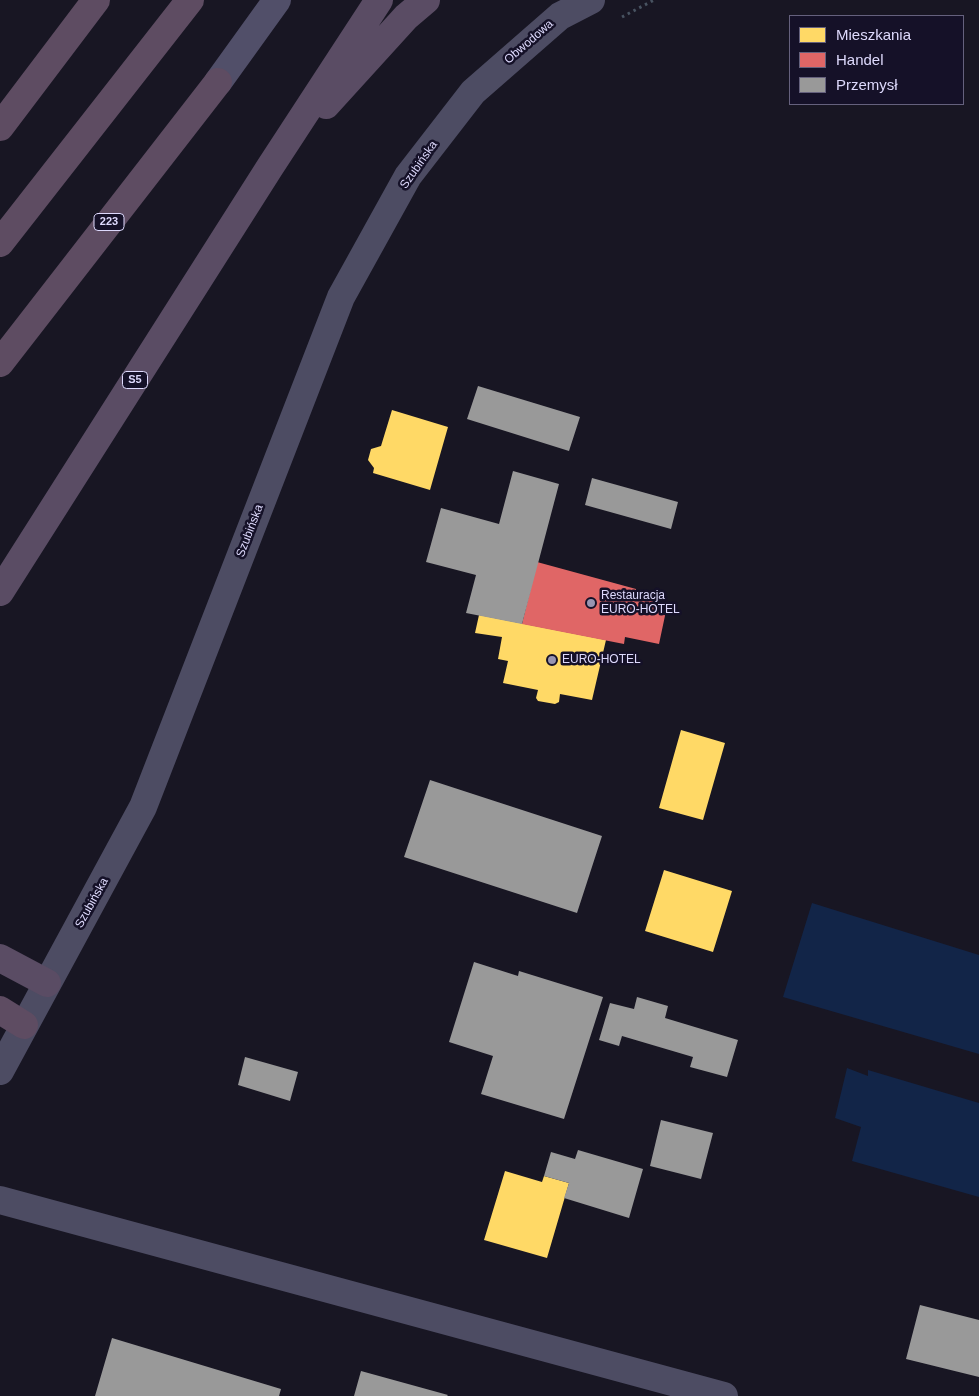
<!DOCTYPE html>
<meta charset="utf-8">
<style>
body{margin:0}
#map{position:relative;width:979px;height:1396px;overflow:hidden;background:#181623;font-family:Helvetica,sans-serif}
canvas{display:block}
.legend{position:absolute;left:789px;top:15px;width:175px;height:90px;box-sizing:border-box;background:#151128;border:1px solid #65617d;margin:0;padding:6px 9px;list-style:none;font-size:15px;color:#dedafd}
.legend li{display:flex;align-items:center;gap:10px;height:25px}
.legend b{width:25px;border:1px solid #65617d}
</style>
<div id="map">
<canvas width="979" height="1396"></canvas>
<ul class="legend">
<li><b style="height:14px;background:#ffd966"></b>Mieszkania</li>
<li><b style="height:14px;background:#e06666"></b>Handel</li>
<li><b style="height:14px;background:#999"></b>Przemysł</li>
</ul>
</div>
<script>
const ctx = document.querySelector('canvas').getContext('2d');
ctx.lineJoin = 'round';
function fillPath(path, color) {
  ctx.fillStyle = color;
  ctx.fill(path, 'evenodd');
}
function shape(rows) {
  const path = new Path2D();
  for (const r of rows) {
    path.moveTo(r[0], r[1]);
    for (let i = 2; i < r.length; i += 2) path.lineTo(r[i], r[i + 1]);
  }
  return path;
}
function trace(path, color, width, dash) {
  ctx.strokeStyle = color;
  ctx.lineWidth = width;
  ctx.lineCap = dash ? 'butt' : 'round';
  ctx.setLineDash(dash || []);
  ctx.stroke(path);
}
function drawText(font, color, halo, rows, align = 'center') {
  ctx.font = font + ' Helvetica,sans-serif';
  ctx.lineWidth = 5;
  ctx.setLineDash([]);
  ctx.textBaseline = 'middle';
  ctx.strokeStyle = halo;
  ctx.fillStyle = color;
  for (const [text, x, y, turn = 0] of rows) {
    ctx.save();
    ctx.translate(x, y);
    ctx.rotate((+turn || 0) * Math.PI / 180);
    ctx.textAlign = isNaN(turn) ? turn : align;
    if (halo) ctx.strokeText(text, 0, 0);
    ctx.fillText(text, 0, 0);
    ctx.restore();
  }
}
const water = shape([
 [812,903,979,955,979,1054,783,997],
 [847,1068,868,1076,868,1070,979,1103,979,1197,852,1161,861,1127,835,1118]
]);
const homes = shape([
 [392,410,448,427,430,490,373,473,374,468,368,460,371,449,381,446],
 [479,615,606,640,592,700,560,694,559,702,555,704,538,701,536,698,538,690,503,683,508,661,498,659,502,637,475,633],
 [681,730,725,743,703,820,659,808],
 [664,870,732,891,713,952,645,931],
 [505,1171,542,1182,544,1176,569,1183,547,1258,484,1240]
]);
const shops = shape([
 [537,562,636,589,636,591,657,598,654,609,666,611,659,644,625,637,624,644,522,624]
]);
const industry = shape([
 [478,386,580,417,569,451,467,419],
 [513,471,559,484,522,624,466,613,476,575,426,562,441,508,499,524],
 [592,478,678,502,671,529,585,505],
 [430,780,602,836,577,913,404,857],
 [474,962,518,976,519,971,603,997,564,1119,481,1094,493,1056,449,1042],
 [637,997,668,1006,665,1018,738,1040,727,1077,690,1067,693,1057,622,1036,619,1046,599,1040,610,1003,634,1009],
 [245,1057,298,1072,290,1101,238,1085],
 [661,1120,713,1133,701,1179,650,1166],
 [578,1150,643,1169,629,1218,564,1198,569,1183,544,1176,551,1152,575,1159],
 [920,1305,979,1320,979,1377,906,1359],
 [112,1338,281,1389,279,1396,95,1396],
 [361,1371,448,1395,447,1396,354,1396]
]);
const path = shape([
 [622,17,654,0]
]);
const minor = shape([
 [0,1200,724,1396]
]);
const tertiary = shape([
 [0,1071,143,807,341,297,408,176,473,92,560,16,591,0]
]);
const secondary = shape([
 [218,82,277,0]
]);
const trunk = shape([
 [326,105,406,17,426,0],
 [0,592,270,167,379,0],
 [0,958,47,983]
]);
const motorway = shape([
 [0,127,96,0],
 [0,243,190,0],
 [0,363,218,82],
 [0,1010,24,1025]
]);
const markers = [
 [591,603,5,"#9995b1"],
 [552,660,5,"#9995b1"]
];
const shields = [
 [109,222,30],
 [135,380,25]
];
const shieldNames = [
 ["223",109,222],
 ["S5",135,380]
];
const streetNames = [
 ["Obwodowa",529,42,-41],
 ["Szubińska",419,165,-55],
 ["Szubińska",250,531,-69],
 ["Szubińska",92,903,-61]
];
const poiNames = [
 ["Restauracja",601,596],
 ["EURO-HOTEL",601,610],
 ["EURO-HOTEL",562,660]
];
fillPath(water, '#122548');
fillPath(homes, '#ffd966');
fillPath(shops, '#e06666');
fillPath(industry, '#999');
trace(path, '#485361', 3, [2.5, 4]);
trace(minor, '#4d4c63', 28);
trace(tertiary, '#4d4c63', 28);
trace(secondary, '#514f69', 28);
trace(trunk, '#5a4c64', 28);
trace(motorway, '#5e4c62', 28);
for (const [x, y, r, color] of markers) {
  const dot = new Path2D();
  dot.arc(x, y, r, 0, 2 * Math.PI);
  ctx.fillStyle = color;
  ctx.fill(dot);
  trace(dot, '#151128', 2);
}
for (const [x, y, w] of shields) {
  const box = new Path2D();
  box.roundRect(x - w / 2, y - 8.5, w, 17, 4);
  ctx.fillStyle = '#151128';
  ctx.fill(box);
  trace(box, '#dedafd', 1);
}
drawText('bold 11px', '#dedafd', null, shieldNames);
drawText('12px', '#dedafd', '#151128', streetNames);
drawText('12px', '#dedafd', '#151128', poiNames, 'left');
</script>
